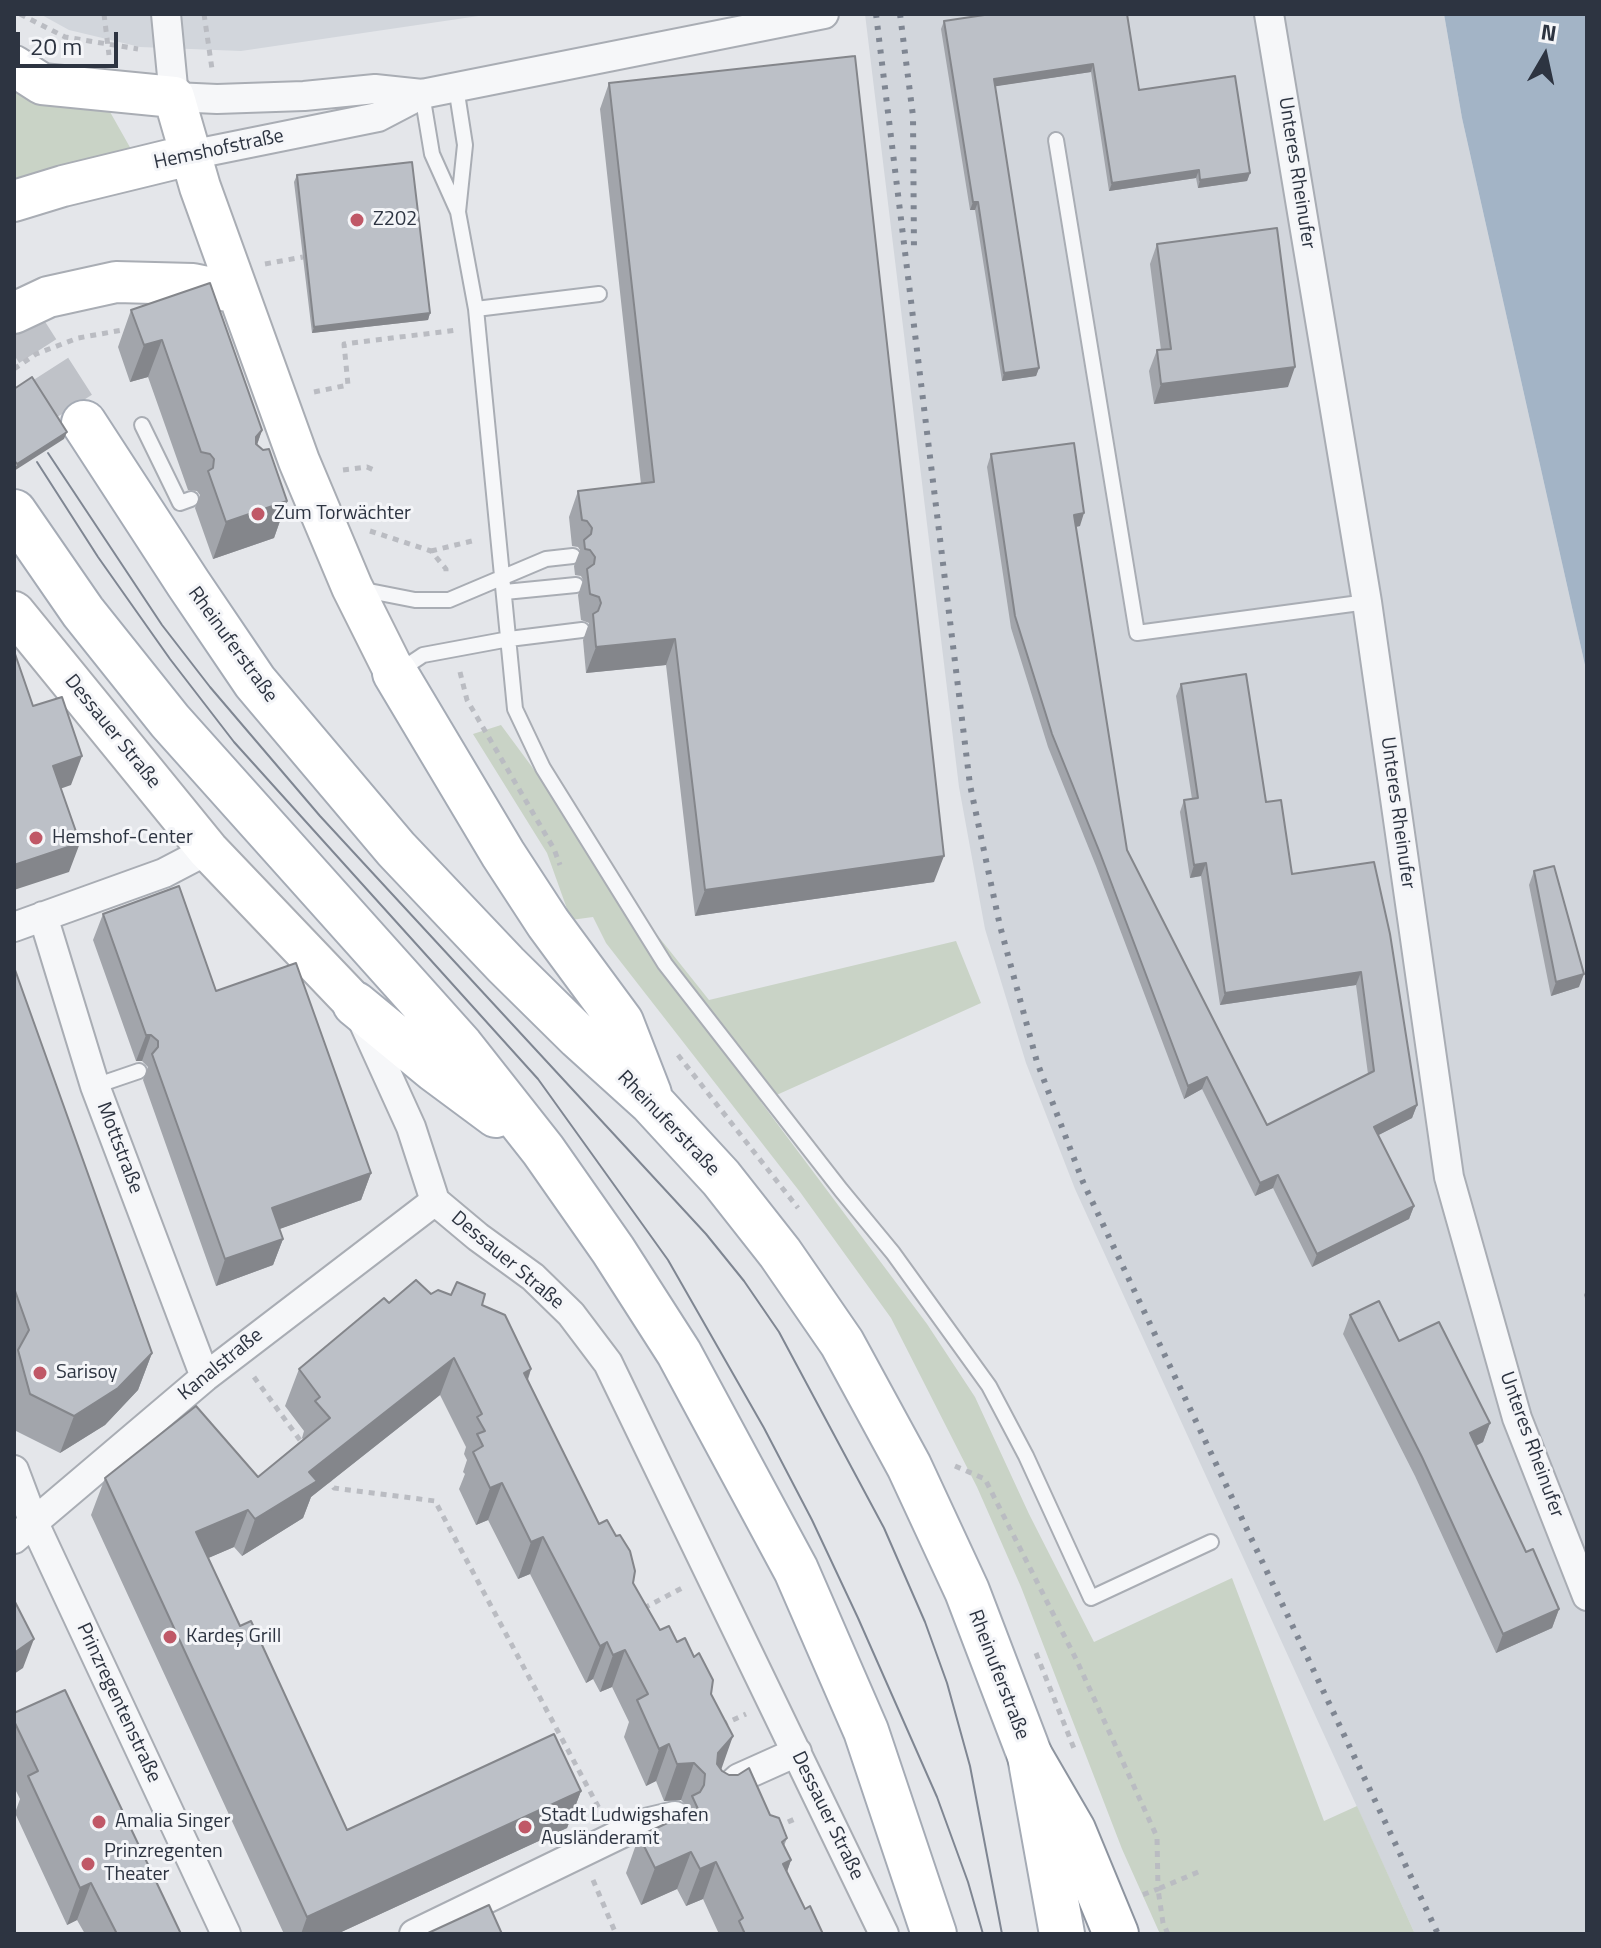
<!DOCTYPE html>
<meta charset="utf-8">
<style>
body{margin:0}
#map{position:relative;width:1601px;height:1948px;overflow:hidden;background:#e4e6ea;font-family:"Titillium Web",sans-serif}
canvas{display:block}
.frame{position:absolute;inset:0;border:16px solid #2d3441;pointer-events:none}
.north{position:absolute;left:1505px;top:16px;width:80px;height:80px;-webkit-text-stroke:6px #f4f5f8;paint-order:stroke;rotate:9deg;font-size:22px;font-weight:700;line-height:32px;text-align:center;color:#2d3441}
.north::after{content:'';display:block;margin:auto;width:28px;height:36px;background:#2d3441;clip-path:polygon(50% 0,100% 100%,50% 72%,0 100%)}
.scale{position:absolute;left:16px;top:32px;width:102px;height:36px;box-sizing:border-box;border:4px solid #2d3441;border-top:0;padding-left:10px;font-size:24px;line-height:28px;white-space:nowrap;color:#2d3441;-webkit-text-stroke:6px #f4f5f8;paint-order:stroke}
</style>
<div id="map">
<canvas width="1601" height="1948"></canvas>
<div class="frame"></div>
<div class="north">N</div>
<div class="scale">20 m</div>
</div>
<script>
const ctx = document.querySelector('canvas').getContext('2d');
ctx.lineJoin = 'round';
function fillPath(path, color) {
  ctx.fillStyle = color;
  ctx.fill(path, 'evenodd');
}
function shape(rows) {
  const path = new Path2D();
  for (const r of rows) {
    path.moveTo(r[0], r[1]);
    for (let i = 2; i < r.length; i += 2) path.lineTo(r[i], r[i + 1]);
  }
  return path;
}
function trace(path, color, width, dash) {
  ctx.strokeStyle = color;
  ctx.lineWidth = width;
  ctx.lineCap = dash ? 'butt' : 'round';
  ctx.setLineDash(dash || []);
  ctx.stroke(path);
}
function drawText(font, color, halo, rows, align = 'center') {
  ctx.font = font + ' "Titillium Web",sans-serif';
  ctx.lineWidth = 6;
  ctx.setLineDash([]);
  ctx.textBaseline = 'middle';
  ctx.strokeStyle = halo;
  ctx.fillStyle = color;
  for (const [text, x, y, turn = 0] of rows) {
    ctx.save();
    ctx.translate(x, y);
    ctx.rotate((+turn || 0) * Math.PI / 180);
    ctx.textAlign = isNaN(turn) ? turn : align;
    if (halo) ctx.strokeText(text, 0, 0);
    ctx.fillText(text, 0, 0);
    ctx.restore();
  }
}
const built = shape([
 [40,14,492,14,241,51,140,47,69,30],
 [865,14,1444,14,1462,118,1587,674,1587,1934,1415,1934,1075,1189,1026,1063,985,929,959,787]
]);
const green = shape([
 [14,92,105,103,136,158,14,191],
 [501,725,646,921,709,1000,956,941,981,1003,761,1102,927,1324,975,1397,1029,1514,1094,1642,1232,1578,1324,1821,1357,1806,1415,1934,1160,1934,1122,1849,1021,1587,977,1487,891,1318,800,1192,606,943,593,917,571,920,547,853,473,734]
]);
const water = shape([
 [1444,14,1587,14,1587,674,1462,118]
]);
const primaryTunnel = shape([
 [14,314,84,423]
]);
const path = shape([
 [20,14,65,37,138,49],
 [104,14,109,55],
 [204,14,212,69],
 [265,264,303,257],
 [14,369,36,354,78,338,128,329],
 [314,392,348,385,344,344,457,330],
 [343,470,367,467,376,471],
 [370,531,431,551,446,569,446,576],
 [431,551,476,540],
 [460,672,467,700,554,849,560,865],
 [678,1055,798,1208],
 [254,1377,305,1447],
 [955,1466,985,1479,1077,1661,1157,1837,1158,1889,1142,1895],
 [327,1477,334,1488,435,1501,601,1812],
 [644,1608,684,1587],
 [1036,1653,1075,1751],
 [722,1725,746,1714],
 [777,1827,797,1818],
 [593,1880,616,1934],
 [1168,1934,1163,1923,1158,1889,1203,1870]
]);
const lane = shape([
 [456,87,465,145,458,212],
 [422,94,432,154,458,212,476,309,515,709,543,768,665,964,841,1190,893,1253,989,1386,1026,1456,1091,1598,1211,1542],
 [1056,140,1137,633,1367,602],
 [476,309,599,294],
 [142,425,180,503,191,499],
 [359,589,415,600,449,600,546,559,573,556],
 [505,592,576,585],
 [399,671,423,655,509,639,582,630],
 [95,1086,139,1071]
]);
const street = shape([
 [166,14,174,97,217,99,304,96,375,89,422,94],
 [1269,14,1367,602,1449,1177,1517,1418,1587,1596],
 [190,155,378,117,422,94,824,14],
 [43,916,95,1086,205,1377],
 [14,927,164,873,208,850],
 [361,1017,411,1127,435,1201,478,1237,533,1277,571,1314,608,1363,884,1934],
 [14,1470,34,1523,226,1934],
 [14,1539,205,1377,435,1201],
 [720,1795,739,1778,797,1752],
 [414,1934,641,1824,675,1816]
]);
const secondary = shape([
 [14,66,42,84,174,97,200,187,299,461,352,587,395,673],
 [14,201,63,186,190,155],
 [14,313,48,297,116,282,193,284,237,293],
 [14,612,208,850,355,1004]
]);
const primary = shape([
 [84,423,188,583,255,682,396,849,506,965,579,1037,652,1103,721,1178,780,1253,842,1343,909,1466,967,1591,1030,1756,1062,1934],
 [14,512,83,612,170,721,461,1046,543,1150,613,1250,679,1353,796,1570,866,1731,934,1934],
 [395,673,503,854,548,923,621,1022,649,1094],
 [355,1004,434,1069,496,1115]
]);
const highway = shape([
 [1030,1756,1073,1830,1116,1934]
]);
const tram = shape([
 [48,453,162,625,210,687,320,816,706,1234,744,1281,779,1332,884,1528,925,1622,947,1683,970,1766,1002,1934],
 [37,462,98,557,170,659,234,742,538,1079,668,1260,764,1428,812,1520,858,1618,937,1797,968,1882,983,1934]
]);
const rail = shape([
 [876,14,970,785,1000,926,1037,1062,1083,1182,1438,1934],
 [900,14,913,116,914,251]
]);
const wall = shape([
 [1127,14,1139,90,1250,173,1247,181,1198,188,1196,178,1109,191,1091,72,995,86,1039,368,1036,376,1002,381,975,210,970,210,941,29,944,21],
 [609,83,934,882,695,916,666,665,586,673,583,640,589,623,581,620,578,595,583,580,581,576,575,575,574,566,580,550,578,547,572,546,569,517,578,491,641,484,600,109],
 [297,175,430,313,428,320,312,333,294,182],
 [1157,244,1288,387,1154,404,1149,371,1157,350,1161,350,1150,264],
 [131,310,262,430,257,445,287,501,274,538,213,559,195,508,200,495,197,491,188,490,148,377,130,382,118,347],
 [991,454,1080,526,1076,527,1127,850,1267,1125,1368,1074,1356,985,1220,1005,1201,876,1190,878,1180,812,1184,800,1192,799,1176,696,1181,684,1266,802,1292,874,1374,862,1417,1105,1412,1118,1378,1135,1414,1206,1409,1219,1312,1267,1273,1188,1255,1196,1202,1089,1184,1099,1096,866,1048,747,1011,628,987,467],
 [1534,871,1579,987,1551,996,1529,885],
 [103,914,216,991,371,1173,361,1200,279,1229,283,1239,273,1265,216,1286,143,1080,148,1067,142,1061,136,1061,93,940],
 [14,967,152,1353,138,1390,105,1425,60,1453,16,1431,14,1422],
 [1587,1288,1587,1304,1584,1295],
 [431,1294,451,1295,482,1305,531,1369,528,1380,599,1524,660,1630,677,1642,711,1694,721,1770,770,1815,787,1838,784,1846,791,1860,787,1872,805,1909,823,1934,719,1934,703,1899,686,1906,677,1889,641,1905,626,1873,639,1836,685,1815,688,1808,681,1800,664,1801,656,1781,646,1786,624,1737,629,1722,612,1687,600,1692,593,1679,586,1683,530,1574,518,1579,488,1520,476,1525,459,1489,465,1474,463,1472,467,1460,464,1454,466,1447,440,1395,311,1497,303,1518,242,1556,234,1547,208,1558,240,1626,347,1830,581,1791,567,1828,337,1934,284,1934,91,1515,105,1478,258,1477,303,1439,302,1438,304,1431,285,1406,299,1369,389,1303],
 [1350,1315,1399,1341,1490,1423,1483,1442,1476,1446,1526,1552,1559,1609,1552,1628,1496,1653,1415,1476,1343,1334],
 [14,1713,181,1934,85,1934,77,1920,67,1925,15,1813,20,1799,14,1787]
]);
const shadedWall = shape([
 [1093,64,1091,72,991,87,994,79],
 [1199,170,1196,178,1109,191,1112,183],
 [1250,173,1247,181,1198,188,1200,180],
 [973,202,978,202,975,210,970,210],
 [430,313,428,320,312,333,314,327],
 [162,340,148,377,130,382,144,345],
 [1295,367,1288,387,1154,404,1161,384],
 [1039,368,1036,376,1002,381,1004,373],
 [262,430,249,468,256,437],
 [67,432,64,439,14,471,17,464],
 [287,501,274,538,213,559,226,522],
 [1084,513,1080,526,1069,528,1074,515],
 [675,639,666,665,586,673,596,647],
 [82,756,71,785,43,795,53,766],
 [80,843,69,872,14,890,14,865],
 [944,856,934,882,695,916,705,890],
 [1206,863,1201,876,1190,878,1194,865],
 [1361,972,1356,985,1220,1005,1225,993],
 [1584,974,1579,987,1551,996,1556,982],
 [146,1035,151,1035,142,1061,136,1061],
 [1207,1077,1202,1089,1184,1099,1188,1086],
 [1417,1105,1412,1118,1369,1140,1374,1127],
 [371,1173,361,1200,263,1235,272,1208],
 [1278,1175,1273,1188,1255,1196,1260,1183],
 [1414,1206,1409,1219,1312,1267,1317,1254],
 [283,1239,273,1265,216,1286,225,1259],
 [152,1353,138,1390,105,1425,60,1453,74,1416],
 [454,1358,440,1395,311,1497,303,1518,242,1556,255,1519,309,1472],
 [531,1369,518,1407,524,1373],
 [1490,1423,1483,1442,1463,1452,1470,1433],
 [502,1483,488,1520,476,1525,490,1488],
 [248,1510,234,1547,183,1569,196,1532],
 [543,1537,530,1574,518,1579,531,1542],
 [1559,1609,1552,1628,1496,1653,1503,1634],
 [34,1639,23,1668,14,1674,14,1653],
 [607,1642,593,1679,586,1683,600,1646],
 [625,1650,612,1687,600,1692,613,1655],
 [733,1736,720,1773,704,1790,718,1753],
 [669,1744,656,1781,646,1786,659,1749],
 [694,1763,681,1800,664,1801,677,1764],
 [581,1791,567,1828,337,1934,301,1934,307,1917],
 [691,1852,677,1889,641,1905,655,1868],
 [791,1860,778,1897,783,1864],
 [716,1862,703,1899,686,1906,700,1869],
 [91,1883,77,1920,67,1925,80,1888]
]);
const building = shape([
 [991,14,1127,14,1139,90,1235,76,1250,173,1200,180,1199,170,1112,183,1093,64,994,79,1039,368,1004,373,978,202,973,202,944,21,991,14],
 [855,56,944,856,705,890,675,639,596,647,593,614,598,611,601,603,599,597,590,594,587,569,594,564,595,557,590,550,585,549,584,540,591,534,592,528,587,521,582,520,578,491,654,482,609,83,855,56],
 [412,162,430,313,314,327,297,175,412,162],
 [1277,228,1295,367,1161,384,1157,350,1171,349,1157,244,1277,228],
 [210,283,262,430,256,437,256,444,263,450,269,449,287,501,226,522,208,471,213,468,214,459,210,454,201,452,162,340,144,345,131,310,210,283],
 [32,377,67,432,17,464,14,460,14,389,32,377],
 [1074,443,1084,513,1074,515,1127,850,1267,1125,1374,1071,1361,972,1225,993,1206,863,1194,865,1184,800,1198,798,1181,684,1246,674,1266,802,1281,800,1292,874,1374,862,1390,934,1417,1105,1374,1127,1414,1206,1317,1254,1278,1175,1260,1183,1207,1077,1188,1086,1100,853,1052,734,1015,616,991,454,1074,443],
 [14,651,33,706,62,697,82,756,53,766,80,843,14,865,14,651],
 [1554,866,1584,974,1556,982,1534,871,1554,866],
 [179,886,216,991,296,963,371,1173,272,1208,283,1239,225,1259,152,1054,158,1047,158,1041,151,1035,146,1035,103,914,179,886],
 [14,967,152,1353,118,1388,74,1416,30,1394,18,1350,29,1330,14,1288,14,967],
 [416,1280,431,1294,438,1290,451,1295,457,1282,485,1294,482,1305,505,1315,531,1369,524,1373,599,1524,607,1520,616,1536,620,1535,630,1551,635,1571,633,1583,660,1630,669,1626,677,1642,685,1638,694,1657,699,1653,713,1680,711,1694,733,1736,718,1753,717,1764,722,1771,729,1775,738,1775,749,1768,770,1815,779,1818,787,1838,782,1842,791,1860,783,1864,805,1909,810,1906,823,1934,745,1934,739,1921,743,1918,716,1862,700,1869,691,1852,655,1868,639,1836,698,1809,692,1796,700,1792,704,1785,705,1774,694,1763,677,1764,669,1744,659,1749,637,1700,648,1694,625,1650,613,1655,607,1642,600,1646,543,1537,531,1542,502,1483,490,1488,473,1452,483,1446,477,1434,485,1431,477,1417,482,1414,454,1358,309,1472,317,1481,255,1519,248,1510,196,1532,240,1626,251,1621,347,1830,554,1734,581,1791,307,1917,105,1478,196,1406,258,1477,330,1418,315,1401,320,1397,299,1369,384,1298,389,1303,416,1280],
 [1379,1301,1399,1341,1439,1322,1490,1423,1470,1433,1526,1552,1533,1549,1559,1609,1503,1634,1422,1457,1350,1315,1379,1301],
 [14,1600,34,1639,14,1653,14,1600],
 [65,1690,181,1934,117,1934,91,1883,80,1888,28,1776,38,1771,14,1721,14,1713,65,1690],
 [489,1905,502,1934,426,1934,489,1905]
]);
const markers = [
 [357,220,8,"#c05867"],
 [258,514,8,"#c05867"],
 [36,838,8,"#c05867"],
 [40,1373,8,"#c05867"],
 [170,1637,8,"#c05867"],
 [99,1822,8,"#c05867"],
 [525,1827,8,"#c05867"],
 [88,1864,8,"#c05867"]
];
const streetNames = [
 ["Hemshofstraße",219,150,-12],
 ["Unteres Rheinufer",1296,173,81],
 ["Rheinuferstraße",232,645,54],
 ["Dessauer Straße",112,732,51],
 ["Unteres Rheinufer",1397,813,82],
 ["Rheinuferstraße",668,1124,46],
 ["Mottstraße",119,1148,69],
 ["Dessauer Straße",507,1261,40],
 ["Kanalstraße",221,1365,-39],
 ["Unteres Rheinufer",1531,1445,70],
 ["Rheinuferstraße",998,1675,69],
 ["Prinzregentenstraße",118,1703,65],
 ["Dessauer Straße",827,1816,64]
];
const poiNames = [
 ["Z202",373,220],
 ["Zum Torwächter",274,514],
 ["Hemshof-Center",52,838],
 ["Sarisoy",56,1373],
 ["Kardeş Grill",186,1637],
 ["Stadt Ludwigshafen",541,1816],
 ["Ausländeramt",541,1839],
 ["Amalia Singer",115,1822],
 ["Prinzregenten",104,1852],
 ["Theater",104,1875]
];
fillPath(built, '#d2d6dc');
fillPath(green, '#c9d3c6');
fillPath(water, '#a3b4c6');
trace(primaryTunnel, '#bfc2c8', 44, [44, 22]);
trace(lane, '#a9adb4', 18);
trace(street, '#a9adb4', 32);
trace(secondary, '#a9adb4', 44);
trace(primary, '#a5abb5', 48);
trace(highway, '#8d949f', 48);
trace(path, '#babcc2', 5, [6, 6]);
trace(lane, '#f6f7f9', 14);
trace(street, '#f6f7f9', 28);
trace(secondary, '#fff', 40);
trace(primary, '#fff', 44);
trace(highway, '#fff', 44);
trace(tram, '#7f8692', 2);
trace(rail, '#7f8692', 6, [4, 8]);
fillPath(wall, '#a2a5ab');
fillPath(shadedWall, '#84868b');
fillPath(building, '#bcc0c7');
trace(building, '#84868b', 2);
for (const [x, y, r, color] of markers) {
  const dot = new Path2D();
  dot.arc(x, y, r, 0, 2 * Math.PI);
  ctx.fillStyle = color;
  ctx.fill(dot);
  trace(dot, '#f4f5f8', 3);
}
drawText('20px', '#2d3441', '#f4f5f8', streetNames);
drawText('20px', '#2d3441', '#f4f5f8', poiNames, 'left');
</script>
